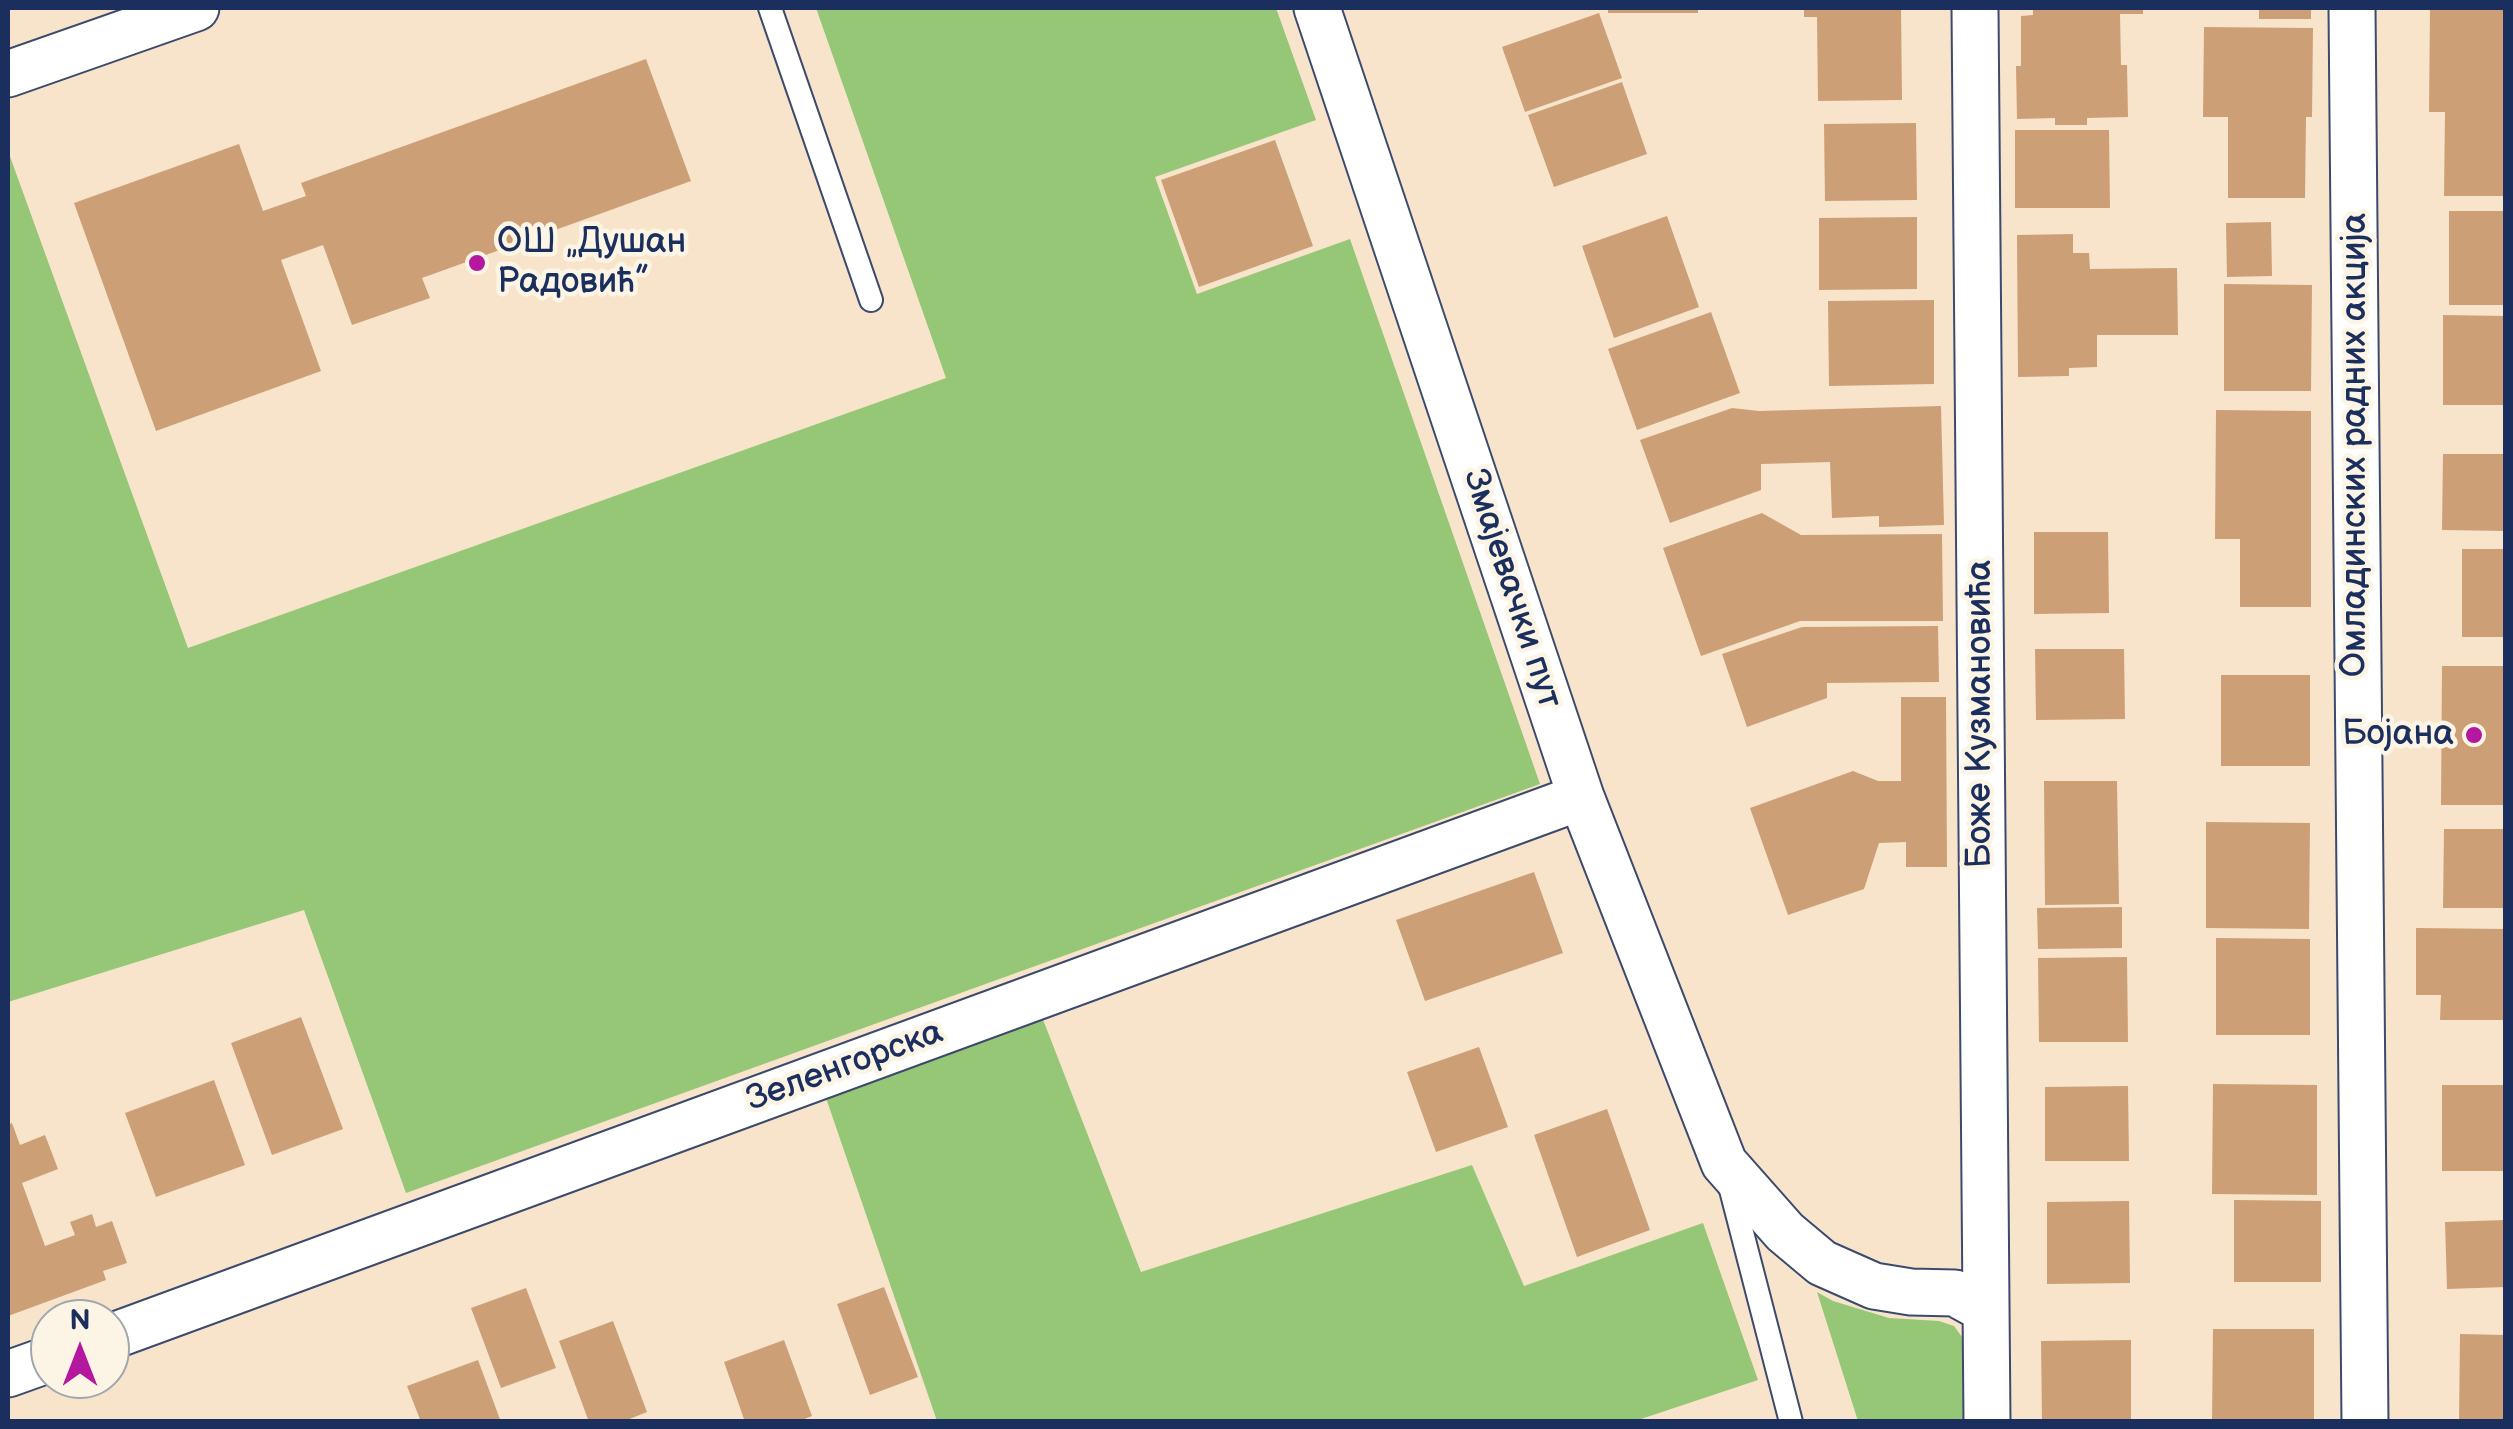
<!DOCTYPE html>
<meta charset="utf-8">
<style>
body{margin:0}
#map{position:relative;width:2513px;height:1429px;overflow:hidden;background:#f7e4cb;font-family:"Balsamiq Sans",sans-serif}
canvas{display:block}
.frame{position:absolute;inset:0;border:10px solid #1b2f5e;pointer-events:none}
.north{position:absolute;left:30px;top:1299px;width:100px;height:100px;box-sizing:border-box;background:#fcf5e5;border:2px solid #a2a6af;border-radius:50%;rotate:0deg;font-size:28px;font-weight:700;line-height:40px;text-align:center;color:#1b2f5e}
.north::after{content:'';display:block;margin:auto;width:35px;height:45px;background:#b5179e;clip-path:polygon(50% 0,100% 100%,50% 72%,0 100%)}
</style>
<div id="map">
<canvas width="2513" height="1429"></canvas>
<div class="frame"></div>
<div class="north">N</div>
</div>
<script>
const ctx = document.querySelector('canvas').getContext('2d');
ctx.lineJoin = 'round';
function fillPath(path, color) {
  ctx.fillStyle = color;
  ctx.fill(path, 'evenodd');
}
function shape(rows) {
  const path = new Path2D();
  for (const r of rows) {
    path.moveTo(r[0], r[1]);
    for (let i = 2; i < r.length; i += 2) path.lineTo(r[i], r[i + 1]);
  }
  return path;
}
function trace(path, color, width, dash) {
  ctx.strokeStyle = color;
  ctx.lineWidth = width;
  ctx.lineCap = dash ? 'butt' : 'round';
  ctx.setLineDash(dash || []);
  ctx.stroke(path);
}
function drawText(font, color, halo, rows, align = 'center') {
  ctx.font = font + ' "Balsamiq Sans",sans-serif';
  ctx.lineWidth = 9;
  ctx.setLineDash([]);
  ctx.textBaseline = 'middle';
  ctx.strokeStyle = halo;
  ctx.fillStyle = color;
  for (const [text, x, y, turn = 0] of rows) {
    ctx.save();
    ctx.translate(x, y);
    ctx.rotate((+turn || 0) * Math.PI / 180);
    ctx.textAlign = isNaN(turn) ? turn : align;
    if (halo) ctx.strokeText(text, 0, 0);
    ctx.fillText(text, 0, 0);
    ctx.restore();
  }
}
const green = shape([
 [816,8,1276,8,1316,120,1155,177,1197,294,1350,239,1540,784,406,1193,304,910,8,1002,8,151,188,648,946,378],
 [1042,1017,1141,1272,1472,1165,1524,1286,1703,1223,1758,1380,1632,1422,937,1421,826,1098],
 [1817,1292,1833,1301,1889,1318,1939,1321,1954,1326,1965,1341,1965,1421,1858,1421]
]);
const building = shape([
 [1608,8,1698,8,1698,13,1608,13],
 [1804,8,1901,8,1902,100,1818,101,1817,17,1804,17],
 [2033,8,2143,8,2143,14,2120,14,2121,65,2127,65,2128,117,2087,118,2087,125,2055,125,2055,118,2017,119,2016,66,2021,66,2021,16,2033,15],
 [2259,8,2311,8,2311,19,2259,19],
 [2430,8,2506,8,2506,196,2444,196,2445,112,2429,112],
 [1599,13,1622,78,1525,112,1502,47],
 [2204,27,2313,28,2312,117,2306,117,2305,198,2228,198,2228,117,2203,117],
 [646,59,691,181,422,278,430,298,352,325,323,245,281,260,321,371,156,431,74,203,239,144,263,211,306,196,301,183],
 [1622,82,1647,154,1554,187,1528,115],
 [1916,123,1917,200,1825,201,1824,124],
 [2015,130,2109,130,2110,208,2015,208],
 [1275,140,1313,246,1199,287,1161,180],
 [2449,211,2506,211,2506,305,2449,305],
 [1667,216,1699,307,1614,338,1582,246],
 [1917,217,1917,289,1819,290,1819,218],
 [2271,222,2272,276,2227,277,2226,223],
 [2073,234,2073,253,2089,253,2090,269,2177,268,2178,335,2097,335,2097,367,2069,368,2069,376,2018,377,2017,235],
 [2224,284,2312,285,2311,391,2224,391],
 [1934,300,1934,384,1829,386,1828,301],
 [1711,312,1740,393,1637,430,1608,349],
 [2443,315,2506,316,2506,405,2443,405],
 [1941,406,1944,525,1879,527,1879,516,1832,518,1830,462,1761,464,1761,490,1670,523,1640,440,1732,408,1759,411],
 [2216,410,2311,411,2311,607,2240,607,2240,539,2215,539],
 [2443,454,2506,454,2506,531,2442,530],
 [1762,513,1801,535,1942,534,1943,621,1800,621,1701,656,1663,548],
 [2034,532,2108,532,2109,613,2034,614],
 [2462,549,2506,549,2506,637,2462,637],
 [1938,626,1939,682,1827,683,1827,698,1747,727,1722,654,1802,627],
 [2035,649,2124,649,2125,719,2036,720],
 [2442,666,2506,666,2506,805,2441,805],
 [2221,675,2310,675,2310,766,2221,766],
 [1901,697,1946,697,1947,867,1906,867,1906,842,1879,843,1864,889,1788,915,1750,808,1853,771,1878,781,1901,781],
 [2044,781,2117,781,2119,904,2045,905],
 [2206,822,2310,823,2309,929,2206,928],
 [2444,829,2506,829,2506,908,2443,908],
 [1534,872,1563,953,1425,1001,1396,920],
 [2122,907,2122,948,2038,949,2037,908],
 [2416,928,2506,929,2506,1020,2440,1020,2441,995,2416,995],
 [2216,938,2310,939,2310,1035,2216,1035],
 [2127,957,2128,1042,2039,1042,2038,958],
 [301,1017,343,1129,272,1155,231,1043],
 [1479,1047,1508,1127,1436,1152,1407,1072],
 [214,1080,245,1165,156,1197,125,1113],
 [2213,1084,2317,1085,2317,1195,2212,1194],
 [2442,1085,2506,1085,2506,1171,2442,1171],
 [2128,1086,2129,1161,2045,1161,2045,1087],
 [1607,1109,1650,1230,1577,1257,1534,1135],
 [12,1123,20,1145,45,1135,58,1169,22,1183,45,1246,75,1235,70,1222,92,1214,96,1227,112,1221,127,1263,103,1271,106,1280,8,1316,8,1125],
 [2234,1200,2321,1201,2321,1282,2234,1282],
 [2129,1201,2130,1283,2047,1284,2047,1202],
 [2506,1220,2506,1287,2447,1289,2445,1222],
 [884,1287,918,1377,870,1395,837,1304],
 [526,1288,556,1368,501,1388,471,1308],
 [613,1321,647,1412,622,1422,589,1422,559,1341],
 [2213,1329,2314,1329,2314,1422,2212,1422],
 [2460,1334,2506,1335,2506,1422,2459,1422],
 [784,1340,812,1416,797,1422,745,1422,724,1362],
 [2131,1340,2131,1422,2042,1422,2041,1341],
 [478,1360,501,1422,421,1422,407,1386]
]);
const lane = shape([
 [770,8,871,300],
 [1730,1186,1791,1422]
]);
const street = shape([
 [1317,8,1581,797,1724,1163,1785,1232,1822,1263,1874,1286,1911,1292,1955,1293,1986,1310],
 [1975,8,1987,1422],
 [2352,8,2365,1422],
 [8,74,196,8],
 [110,1337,1581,797],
 [8,1374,50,1359]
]);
const markers = [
 [477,263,10,"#b5179e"],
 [2474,735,10,"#b5179e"]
];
const poiNames = [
 ["ОШ „Душан",497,243],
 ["Радовић”",497,283],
 ["Бојана",2454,735,"right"]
];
const streetNames = [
 ["Омладинских радних акција",2356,445,-90],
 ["Змајевачки пут",1511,589,72],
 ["Боже Кузмановића",1981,714,-90],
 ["Зеленгорска",845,1067,-20]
];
fillPath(green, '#95c777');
fillPath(building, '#cd9f77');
trace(lane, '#3c4a6e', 26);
trace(street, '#3c4a6e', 49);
trace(lane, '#fff', 22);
trace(street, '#fff', 45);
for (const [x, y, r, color] of markers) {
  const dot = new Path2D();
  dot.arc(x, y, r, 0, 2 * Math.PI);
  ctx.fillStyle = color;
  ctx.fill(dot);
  trace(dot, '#fcf5e5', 4);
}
drawText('35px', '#1b2f5e', '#fcf5e5', poiNames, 'left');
drawText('35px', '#1b2f5e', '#fcf5e5', streetNames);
</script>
